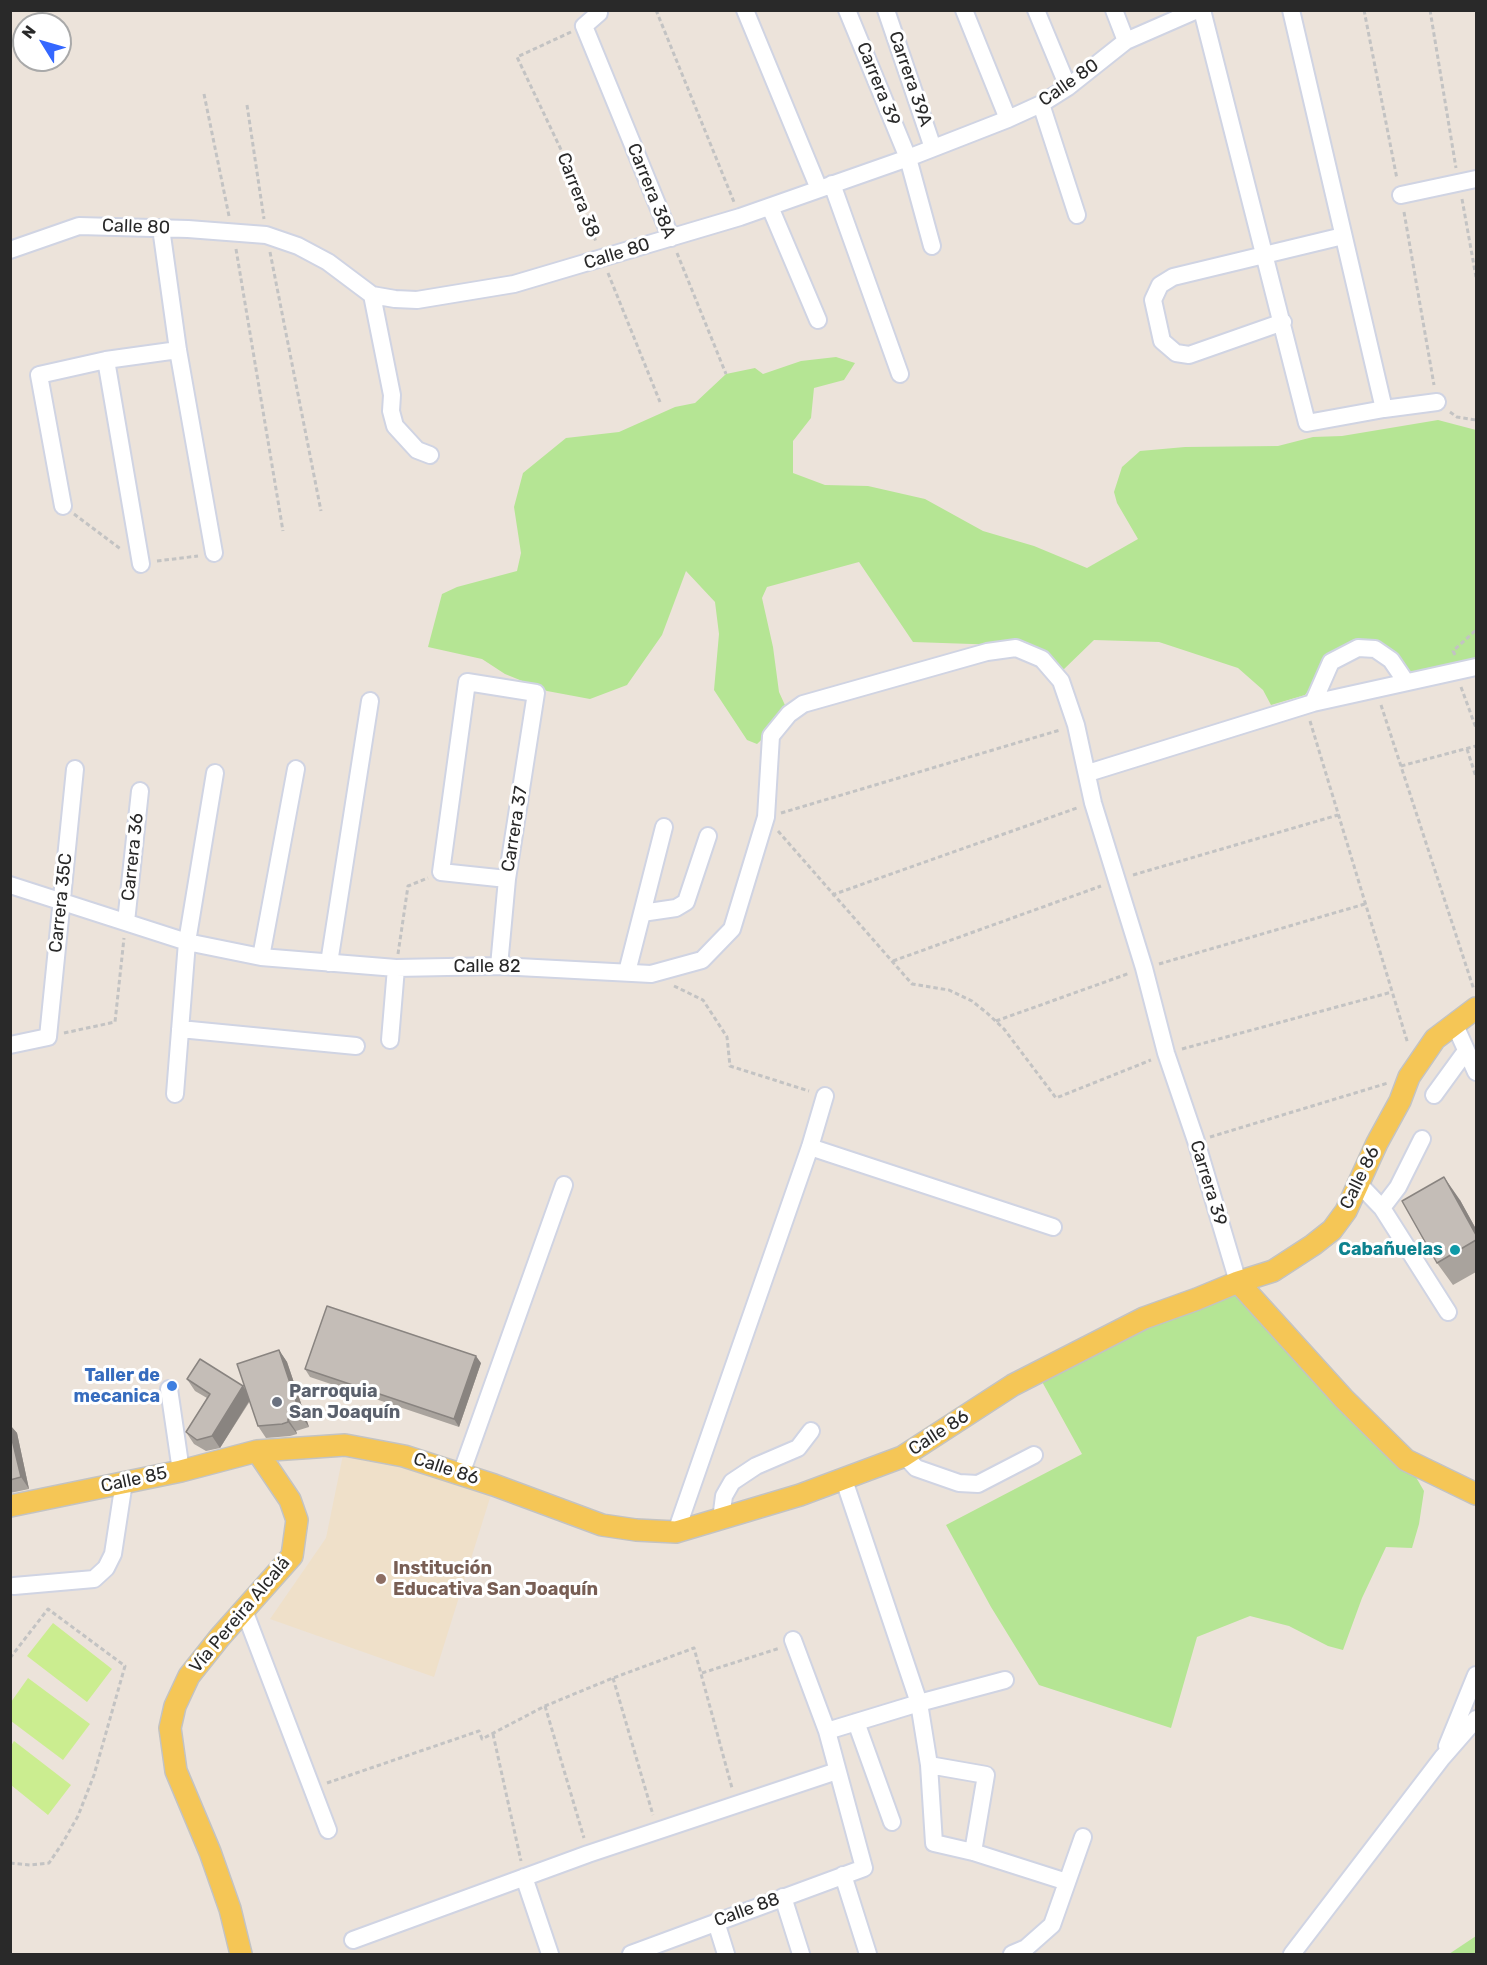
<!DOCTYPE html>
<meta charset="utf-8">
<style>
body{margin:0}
#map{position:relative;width:1487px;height:1965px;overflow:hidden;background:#ece3da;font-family:Rubik,sans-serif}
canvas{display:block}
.frame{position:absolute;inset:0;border:12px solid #292929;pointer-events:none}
.north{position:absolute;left:12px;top:12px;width:60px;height:60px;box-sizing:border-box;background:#fff;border:2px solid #a9a9a9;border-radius:50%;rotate:307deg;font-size:16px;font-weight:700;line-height:24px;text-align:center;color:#292929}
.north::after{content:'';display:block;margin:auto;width:21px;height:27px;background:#3467ff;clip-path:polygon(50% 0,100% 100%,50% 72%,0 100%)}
</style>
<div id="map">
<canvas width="1487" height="1965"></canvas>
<div class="frame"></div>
<div class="north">N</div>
</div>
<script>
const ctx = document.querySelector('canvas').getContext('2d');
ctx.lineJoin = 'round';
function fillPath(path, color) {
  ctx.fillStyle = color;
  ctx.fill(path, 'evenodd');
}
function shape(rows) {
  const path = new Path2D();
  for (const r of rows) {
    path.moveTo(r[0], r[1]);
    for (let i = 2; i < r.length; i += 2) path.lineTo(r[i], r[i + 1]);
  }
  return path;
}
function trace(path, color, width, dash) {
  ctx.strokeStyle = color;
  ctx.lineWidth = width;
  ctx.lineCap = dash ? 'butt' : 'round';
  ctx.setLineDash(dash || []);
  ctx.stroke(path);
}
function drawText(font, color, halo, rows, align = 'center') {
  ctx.font = font + ' Rubik,sans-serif';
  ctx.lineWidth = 6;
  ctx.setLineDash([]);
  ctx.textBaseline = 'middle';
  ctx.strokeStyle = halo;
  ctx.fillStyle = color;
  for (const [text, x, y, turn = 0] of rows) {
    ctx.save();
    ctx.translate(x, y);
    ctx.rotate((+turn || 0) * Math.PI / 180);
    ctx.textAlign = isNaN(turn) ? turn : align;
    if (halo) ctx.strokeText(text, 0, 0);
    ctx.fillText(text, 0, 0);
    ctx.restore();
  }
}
const education = shape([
 [345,1445,494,1485,434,1677,270,1619,326,1538]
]);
const green = shape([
 [836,357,855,363,844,380,814,388,811,418,793,441,793,473,825,485,868,486,925,499,983,531,1034,546,1087,568,1138,539,1117,503,1114,492,1122,467,1140,451,1185,447,1278,446,1313,437,1342,436,1438,420,1476,430,1476,667,1407,682,1378,641,1331,662,1305,695,1271,705,1263,690,1238,668,1159,642,1094,640,1062,671,1031,646,913,642,859,562,767,587,762,598,773,647,779,692,789,714,757,744,747,740,714,690,719,634,715,602,686,571,662,635,627,685,590,699,547,691,505,674,482,659,428,647,442,594,457,587,517,571,521,553,514,507,523,473,566,438,619,432,675,407,695,403,726,374,755,368,763,374,801,361],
 [1239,1287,1406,1460,1424,1491,1419,1524,1412,1548,1386,1547,1362,1598,1343,1650,1328,1646,1289,1626,1250,1616,1197,1637,1171,1728,1039,1685,991,1607,946,1525,1082,1454,1040,1378,1139,1327],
 [1476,1936,1476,1954,1449,1954]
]);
const pitch = shape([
 [53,1623,112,1669,87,1702,27,1656],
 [28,1678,90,1724,63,1760,11,1721,11,1702],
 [14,1741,71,1785,48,1815,11,1785,11,1746]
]);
const path = shape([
 [656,10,734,202],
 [1364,10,1397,179],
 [1430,10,1456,168],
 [571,32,517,57,574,177,596,242],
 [204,94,229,216],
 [247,105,264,219],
 [1462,199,1476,277],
 [1404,212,1434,385],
 [236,249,283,531],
 [270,252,321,511],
 [677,253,726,374],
 [608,273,660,402],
 [1450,412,1457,417,1476,420],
 [74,514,122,550],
 [157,561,198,556],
 [1455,655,1453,651,1476,630],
 [1461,687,1476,728],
 [1381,705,1474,990],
 [1310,721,1408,1044],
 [1467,749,1476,777],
 [1401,766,1476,746],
 [781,813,1060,730],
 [778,831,912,984,949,990,972,1001,987,1013,1004,1029,1056,1098,1151,1060],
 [1133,875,1338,815],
 [832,895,1077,808],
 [398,954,408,886,428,878],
 [893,961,1101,886],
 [1159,964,1365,904],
 [674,986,703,1000,727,1037,730,1066,809,1091],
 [996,1021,1130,973],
 [64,1033,115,1022,124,938],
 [1182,1049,1392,992],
 [1210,1137,1388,1083],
 [10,1658,48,1609,125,1666,94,1775,78,1816,62,1844,49,1863,30,1865,10,1863],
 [702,1673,780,1648],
 [613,1678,653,1815],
 [545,1706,584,1838],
 [493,1734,521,1861],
 [327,1783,479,1731,482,1739,545,1706,613,1678,694,1648,732,1788]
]);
const minor = shape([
 [745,10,819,189],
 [847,10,908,158,932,246],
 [886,10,933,148],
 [964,10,1008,119],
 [1036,10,1068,87],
 [1114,10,1126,41],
 [1202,10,1307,423,1384,409,1437,402],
 [1291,10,1384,409],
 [599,13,584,26,671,238],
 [1041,104,1077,215],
 [832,184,900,374],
 [1401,195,1476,179],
 [770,207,818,320],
 [161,228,178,350,214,553],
 [10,250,79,226,188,229,266,235,298,246,328,262,372,295,395,299,417,300,514,284,740,217,908,158,1008,119,1041,104,1068,87,1126,41,1197,10],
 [372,295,392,395,391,411,395,426,417,450,430,455],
 [1283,322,1189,355,1176,353,1162,341,1153,300,1160,285,1173,277,1343,236],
 [106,360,141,564],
 [63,506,39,375,106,360,178,350],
 [1313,703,1331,662,1358,648,1375,649,1391,660,1406,682],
 [1088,773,1313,703,1476,667],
 [10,885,187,942,261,957,396,968,499,966,651,974,702,960,732,929,766,817,771,736,789,714,803,704,987,652,1016,648,1042,659,1061,681,1076,725,1093,803,1144,968,1166,1053,1196,1141,1238,1282],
 [642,913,676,908,686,902,708,836],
 [126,922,140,791],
 [261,957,296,769],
 [329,963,370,701],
 [499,966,507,879,536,693,467,682,441,872,507,879],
 [627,972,664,827],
 [1454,1023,1476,1072],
 [180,1029,356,1046],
 [390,1040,396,968],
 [10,1045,48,1037,75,769],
 [175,1094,187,942,215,773],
 [1434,1095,1466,1051],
 [810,1147,1053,1227],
 [1359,1184,1382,1208,1448,1312],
 [1382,1208,1398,1187,1422,1139],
 [169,1389,181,1471],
 [904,1455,916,1468,959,1483,978,1484,1034,1455],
 [461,1474,564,1185],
 [844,1480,919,1703,929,1765,934,1843,973,1852,1067,1882],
 [721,1519,724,1496,732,1482,756,1466,798,1448,811,1431],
 [676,1532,810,1147,825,1096],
 [14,1586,94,1579,106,1568,113,1554,124,1482],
 [244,1610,328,1830],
 [856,1722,892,1822],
 [827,1731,919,1703,1005,1680],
 [1447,1746,1476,1675],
 [929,1765,986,1775,973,1852],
 [843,1875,868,1954],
 [524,1877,550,1954],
 [783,1897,801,1954],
 [716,1922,726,1954],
 [353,1940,588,1854,837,1771],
 [631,1954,864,1868,827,1731,793,1640],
 [1012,1954,1026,1948,1052,1925,1083,1837],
 [1292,1954,1442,1758,1476,1719]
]);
const major = shape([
 [1238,1282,1344,1399,1406,1460,1476,1494],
 [10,1506,181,1471,257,1451,345,1445,404,1456,494,1485,602,1525,636,1530,676,1532,800,1495,902,1457,1013,1385,1144,1318,1197,1299,1238,1282,1273,1271,1313,1245,1332,1230,1346,1211,1377,1143,1400,1101,1409,1077,1435,1039,1476,1008],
 [241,1954,230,1909,210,1852,176,1771,170,1728,175,1706,189,1676,220,1637,292,1556,297,1520,290,1500,257,1451]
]);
const wall = shape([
 [1460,1200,1476,1229,1476,1272,1453,1285,1437,1263],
 [279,1350,287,1362,309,1427,296,1431,297,1434,290,1436,266,1438,258,1426,250,1401,220,1448,206,1451,194,1444,186,1432,207,1398,195,1391,187,1379,243,1386,246,1390],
 [481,1363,459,1427,310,1377,305,1369],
 [10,1425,17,1433,29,1489,10,1493]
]);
const shadedWall = shape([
 [1444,1177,1460,1200,1476,1229,1476,1235],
 [279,1350,287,1362,309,1427,301,1416],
 [476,1356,481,1363,459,1427,454,1419],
 [243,1386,251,1398,220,1448,212,1436],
 [288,1419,296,1431,297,1434,288,1422],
 [10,1425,17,1433,29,1489,21,1477,10,1431]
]);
const building = shape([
 [1444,1177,1476,1235,1476,1240,1437,1263,1402,1201,1444,1177],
 [327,1306,476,1356,454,1419,305,1369,327,1306],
 [279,1350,301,1416,288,1419,288,1422,282,1424,258,1426,237,1364,279,1350],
 [200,1359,243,1386,212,1436,197,1440,186,1432,210,1394,187,1379,200,1359],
 [10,1431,21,1477,10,1480,10,1431]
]);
const markers = [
 [1455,1250,6,"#0f9aa8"],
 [172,1386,6,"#3f7fe0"],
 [277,1402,6,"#6b7280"],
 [381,1579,6,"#8d6e63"]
];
const streetNames = [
 ["Carrera 39A",910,79,71],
 ["Calle 80",1069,83,-35],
 ["Carrera 39",878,84,68],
 ["Carrera 38A",651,191,68],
 ["Carrera 38",578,195,69],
 ["Calle 80",136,227,2],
 ["Calle 80",617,254,-17],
 ["Carrera 37",515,829,-81],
 ["Carrera 36",133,857,-84],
 ["Carrera 35C",61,903,-84],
 ["Calle 82",487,967],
 ["Calle 86",1360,1178,-64],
 ["Carrera 39",1208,1183,73],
 ["Calle 86",939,1433,-33],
 ["Calle 86",446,1469,18],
 ["Calle 85",134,1480,-12],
 ["Vía Pereira Alcalá",240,1615,-50],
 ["Calle 88",747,1910,-20]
];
const cultureNames = [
 ["Cabañuelas",1443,1250]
];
const shopNames = [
 ["Taller de",160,1376],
 ["mecanica",160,1397]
];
const worshipNames = [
 ["Parroquia",289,1392],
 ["San Joaquín",289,1413]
];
const educationNames = [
 ["Institución",393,1569],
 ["Educativa San Joaquín",393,1590]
];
fillPath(education, '#efe0c9');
fillPath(green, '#b5e594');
fillPath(pitch, '#cbed90');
trace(minor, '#d0d4e3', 20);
trace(major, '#c3c3c3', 24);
trace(path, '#c3c3c3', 3, [4.5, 3]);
trace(minor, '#fff', 16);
trace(major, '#f5c656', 21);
fillPath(wall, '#a9a39d');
fillPath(shadedWall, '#898480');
fillPath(building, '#c4bdb7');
trace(building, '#898480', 1.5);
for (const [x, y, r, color] of markers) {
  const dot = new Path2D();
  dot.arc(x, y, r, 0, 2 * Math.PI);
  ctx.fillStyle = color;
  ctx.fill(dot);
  trace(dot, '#fff', 2);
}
drawText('18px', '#292929', '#fff', streetNames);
drawText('bold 18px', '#0d838f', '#fff', cultureNames, 'right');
drawText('bold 18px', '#366cbe', '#fff', shopNames, 'right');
drawText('bold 18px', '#5b616d', '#fff', worshipNames, 'left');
drawText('bold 18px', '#785e54', '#fff', educationNames, 'left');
</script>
